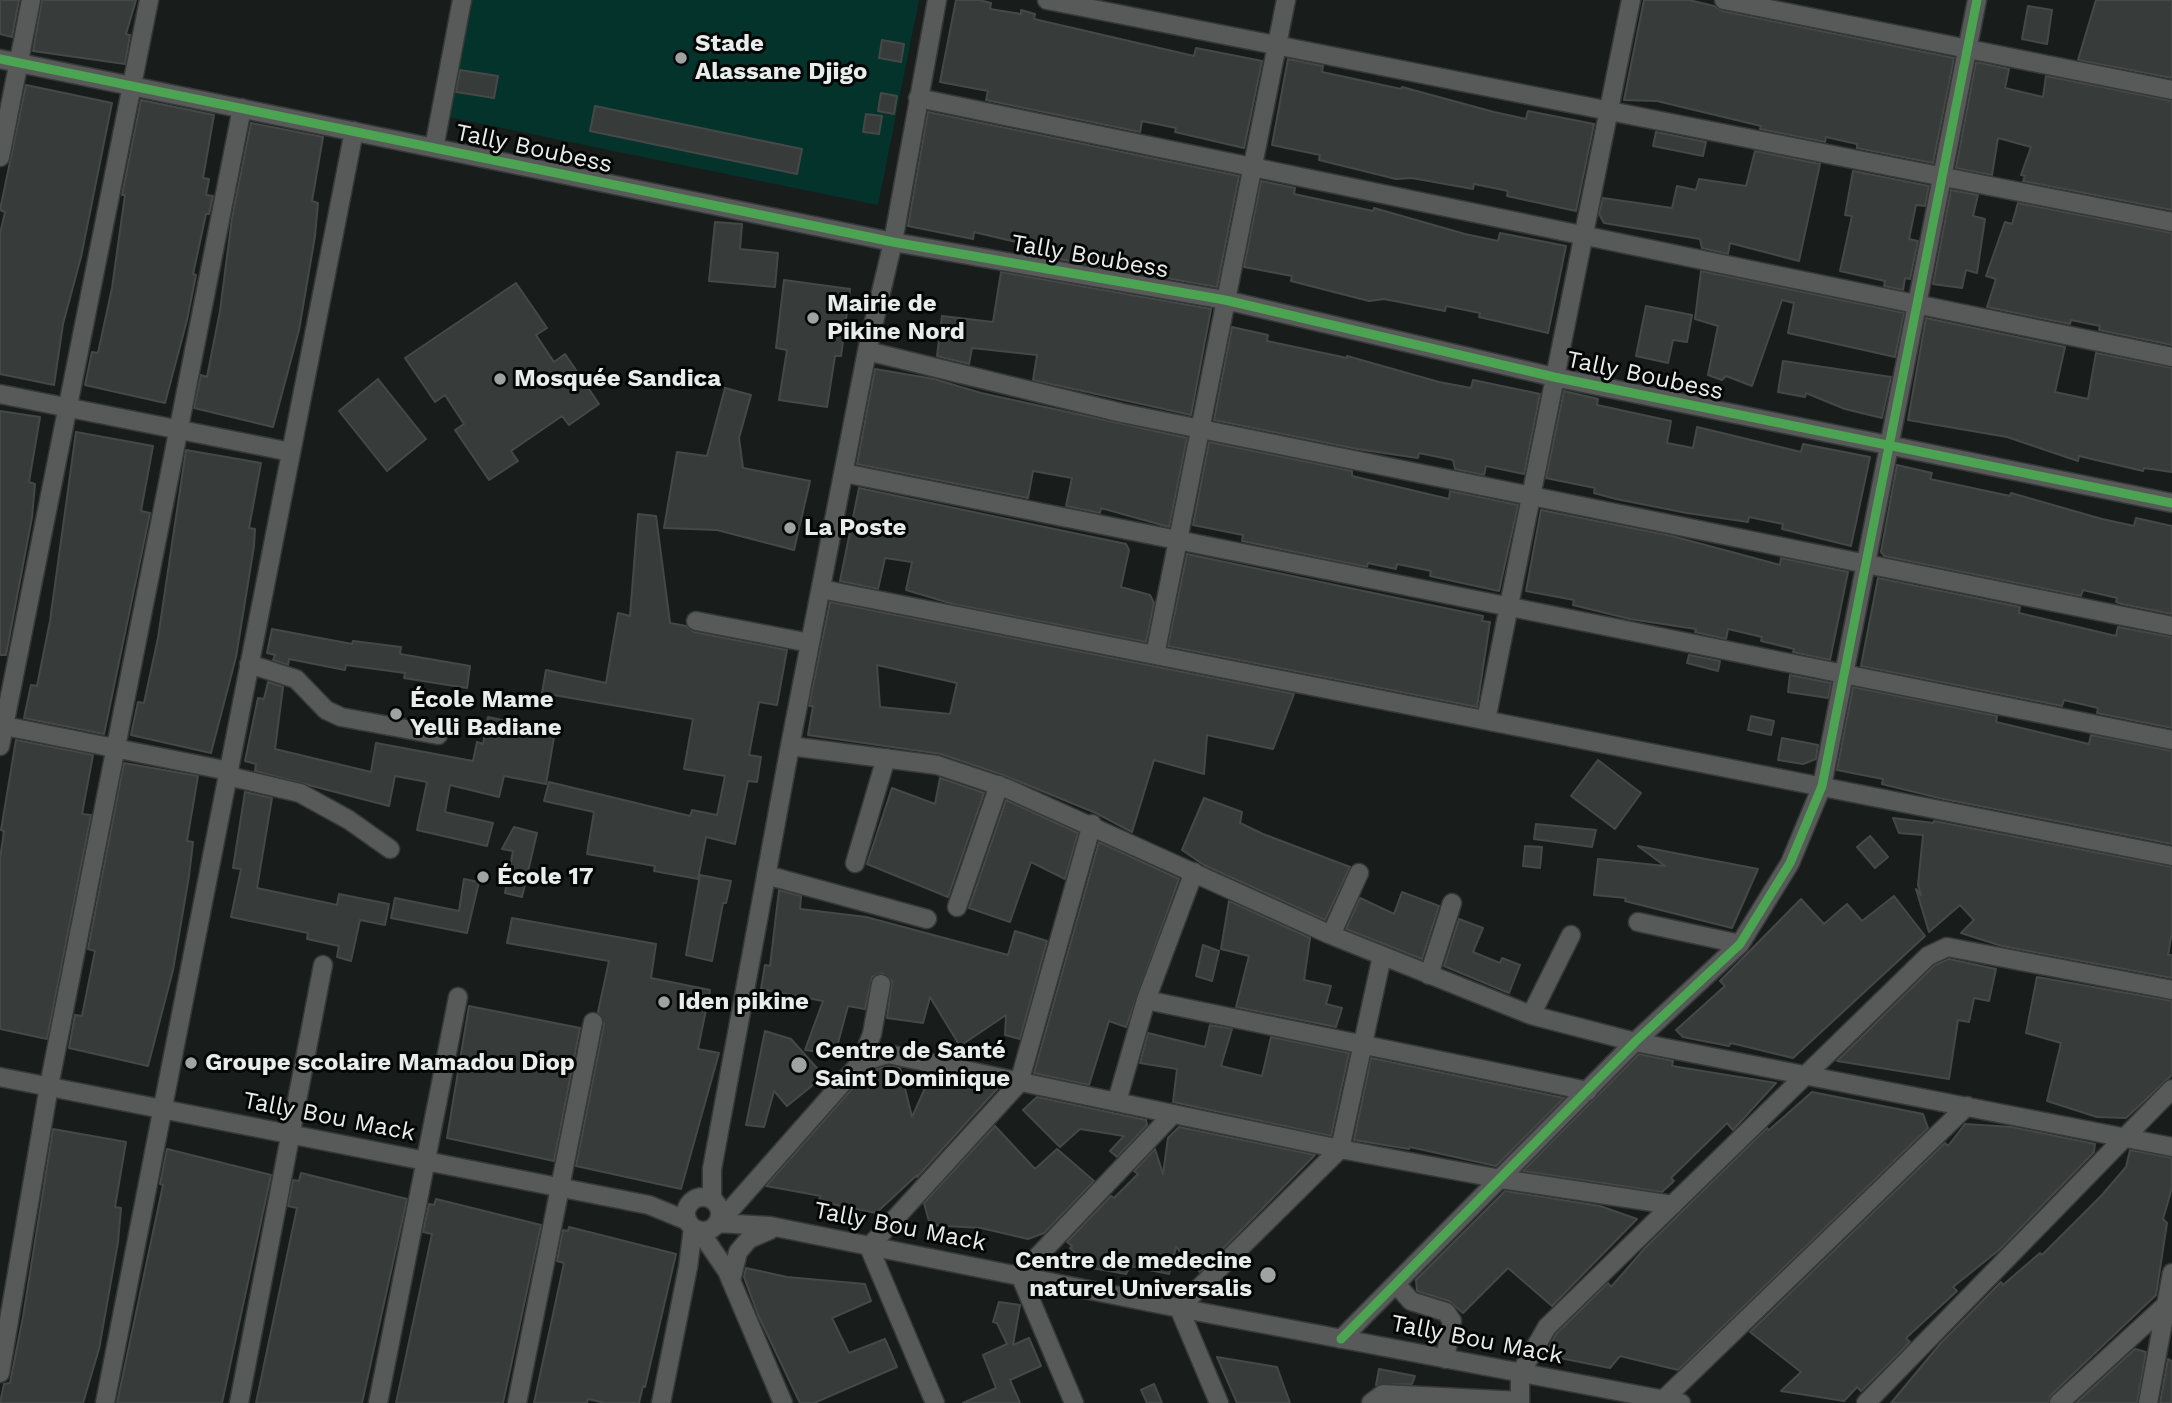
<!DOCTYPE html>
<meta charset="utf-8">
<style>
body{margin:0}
canvas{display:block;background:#181d1b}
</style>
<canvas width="2172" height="1403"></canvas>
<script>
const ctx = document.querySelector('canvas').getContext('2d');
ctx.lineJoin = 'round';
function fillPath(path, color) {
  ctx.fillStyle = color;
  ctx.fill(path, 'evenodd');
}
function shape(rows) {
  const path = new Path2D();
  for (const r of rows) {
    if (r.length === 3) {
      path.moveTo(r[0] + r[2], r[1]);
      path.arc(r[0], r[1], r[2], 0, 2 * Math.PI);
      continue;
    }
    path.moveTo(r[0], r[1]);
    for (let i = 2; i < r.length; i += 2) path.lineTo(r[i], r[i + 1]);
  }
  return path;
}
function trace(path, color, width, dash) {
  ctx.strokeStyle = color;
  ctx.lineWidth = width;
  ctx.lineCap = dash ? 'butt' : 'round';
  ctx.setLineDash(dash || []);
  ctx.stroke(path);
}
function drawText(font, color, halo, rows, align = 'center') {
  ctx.font = font + ' "Work Sans",sans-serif';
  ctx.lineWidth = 6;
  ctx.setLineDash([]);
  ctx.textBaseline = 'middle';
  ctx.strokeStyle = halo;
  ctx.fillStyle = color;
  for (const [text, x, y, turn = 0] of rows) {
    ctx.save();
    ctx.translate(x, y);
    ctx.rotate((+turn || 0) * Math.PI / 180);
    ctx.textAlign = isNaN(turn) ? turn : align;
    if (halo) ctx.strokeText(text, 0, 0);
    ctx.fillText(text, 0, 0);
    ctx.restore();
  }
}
const green = shape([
 [466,0,919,0,878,205,443,116]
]);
const building = shape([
 [0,0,19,0,12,37,0,34,0,0],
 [42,0,136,0,126,34,130,35,125,64,33,51,42,0],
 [956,0,979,0,991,3,990,9,1021,14,1021,10,1035,14,1034,19,1194,56,1196,48,1262,61,1244,148,1175,132,1176,128,1142,121,1140,132,986,100,988,91,940,82,956,0],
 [1644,0,1689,0,1714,6,1722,11,1954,58,1933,163,1857,148,1857,144,1826,137,1825,142,1760,129,1761,126,1657,101,1624,100,1644,0],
 [2096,0,2172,0,2172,78,2078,60,2096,0],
 [2028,6,2052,10,2047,44,2022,39,2028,6],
 [882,40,904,44,901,62,879,58,882,40],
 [1288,59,1323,66,1322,72,1401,89,1402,87,1494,112,1526,119,1528,111,1594,124,1576,211,1507,196,1508,191,1474,184,1473,189,1412,178,1396,179,1319,160,1320,155,1272,145,1288,59],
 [1976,62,2009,69,2005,88,2043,97,2046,76,2172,101,2172,210,2023,181,2025,176,2021,175,2031,147,1998,138,1992,175,1956,168,1976,62],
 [460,70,498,76,494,98,456,92,460,70],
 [26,85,112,103,81,257,63,324,54,385,0,374,0,234,5,212,0,210,26,85],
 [881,93,897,96,894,114,878,111,881,93],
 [141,100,214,115,203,178,209,179,206,195,213,196,209,214,206,214,193,274,196,275,187,320,165,403,85,385,92,352,98,353,112,288,125,195,122,195,141,100],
 [595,106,802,149,797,174,590,131,595,106],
 [928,112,1239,176,1217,287,1053,258,1054,251,974,232,973,239,908,226,928,112],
 [866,114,882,116,879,134,863,132,866,114],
 [251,123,323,137,312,201,318,203,315,236,299,330,273,427,194,408,201,375,207,377,220,311,232,218,251,123],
 [1656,132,1706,142,1703,156,1653,146,1656,132],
 [1755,151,1820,164,1799,261,1730,243,1728,254,1702,248,1700,239,1604,223,1599,214,1603,198,1672,208,1677,186,1696,190,1699,179,1746,186,1755,151],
 [1853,171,1929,186,1925,206,1916,205,1909,239,1918,241,1910,279,1905,278,1903,290,1884,286,1885,281,1840,271,1852,216,1845,215,1853,171],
 [1261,181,1295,188,1294,194,1373,211,1374,208,1465,234,1498,241,1500,233,1566,246,1548,333,1479,317,1480,313,1446,306,1445,311,1384,299,1369,301,1291,281,1292,276,1244,267,1261,181],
 [1951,190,1978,195,1973,216,1985,219,1977,273,1966,270,1962,288,1933,284,1951,190],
 [2018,203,2172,233,2172,345,2099,330,2100,326,2071,320,2070,324,1987,307,1996,279,1986,276,2005,222,2012,224,2018,203],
 [715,222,742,224,740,249,778,253,775,287,709,281,715,222],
 [1701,271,1904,313,1895,357,1788,333,1794,303,1782,300,1752,386,1726,376,1722,380,1708,375,1718,326,1695,319,1701,271],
 [1001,272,1211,309,1191,415,1033,380,1037,355,972,348,969,364,937,356,942,316,993,322,1001,272],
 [784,280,850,289,841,356,835,356,827,407,779,400,787,350,776,348,784,280],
 [516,283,547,328,536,335,554,362,565,354,599,404,569,425,562,416,511,451,518,461,489,480,455,430,464,424,445,395,435,402,405,358,516,283],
 [1646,306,1692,315,1687,342,1673,340,1668,363,1636,356,1646,306],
 [1926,318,2065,347,2055,392,2088,399,2096,353,2172,368,2172,472,2144,468,2143,471,2079,456,2078,461,2007,437,1908,420,1926,318],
 [1232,327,1268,335,1267,341,1347,358,1347,356,1439,382,1471,388,1473,380,1540,394,1524,474,1486,466,1484,475,1455,469,1453,460,1419,453,1418,458,1357,449,1214,420,1232,327],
 [1783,361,1891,377,1882,418,1845,409,1806,393,1805,397,1778,392,1783,361],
 [875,369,934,379,981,393,1187,438,1169,527,1101,508,1100,513,1066,506,1072,478,1033,471,1028,498,857,464,875,369],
 [378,379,426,439,387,471,339,411,378,379],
 [725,388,751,395,739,438,743,468,810,481,794,550,717,530,664,528,677,452,707,456,725,388],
 [1564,391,1598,399,1597,405,1671,421,1667,443,1693,448,1697,427,1801,452,1803,444,1870,457,1851,546,1782,529,1783,524,1749,517,1748,522,1687,513,1616,499,1594,493,1595,488,1546,478,1564,391],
 [0,411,40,417,29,482,35,484,32,517,6,655,0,655,0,411],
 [76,432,153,446,141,511,150,513,104,734,24,718,31,685,37,686,50,621,76,432],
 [1209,442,1352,471,1352,476,1449,499,1450,491,1518,505,1499,591,1430,576,1431,571,1397,564,1396,569,1368,563,1367,567,1242,541,1243,535,1193,525,1209,442],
 [186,450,261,463,249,528,255,529,254,546,236,657,211,753,131,735,138,702,144,703,158,638,186,450],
 [1897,465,1932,473,1930,479,2010,496,2011,493,2102,519,2134,526,2136,518,2172,526,2172,614,2122,604,2116,602,2117,598,2083,590,2081,596,1884,556,1881,552,1897,465],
 [859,488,1126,544,1129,550,1121,587,1150,595,1154,603,1146,642,953,604,906,590,912,562,885,558,878,589,840,581,859,488],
 [1541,510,1672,536,1780,565,1781,558,1848,572,1830,660,1793,652,1794,649,1761,641,1762,637,1728,629,1726,639,1695,632,1696,629,1630,619,1573,605,1574,600,1526,591,1541,510],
 [638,514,656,516,670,623,686,626,694,632,787,650,777,705,759,702,749,755,761,757,757,782,748,781,735,844,706,837,698,879,654,871,655,866,587,854,594,812,544,801,549,782,690,816,692,810,717,815,725,776,684,769,693,719,542,693,546,670,606,683,618,613,630,616,638,514],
 [1187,554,1483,616,1482,621,1490,622,1477,707,1168,646,1187,554],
 [1878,578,2020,607,2019,613,2116,636,2118,627,2172,637,2172,728,2097,713,2098,708,2064,700,2062,706,1861,666,1878,578],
 [830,602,1294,694,1273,749,1207,735,1204,774,1154,760,1132,832,1096,813,1003,775,941,754,808,735,813,706,809,706,830,602],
 [877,665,957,683,950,714,880,707,877,665],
 [272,629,352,644,353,641,401,647,400,654,470,666,467,688,404,678,405,673,346,665,345,670,289,659,288,665,273,660,275,655,267,653,272,629],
 [1689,655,1720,661,1718,671,1687,663,1689,655],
 [1790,675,1831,683,1828,698,1788,692,1790,675],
 [268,682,283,687,275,749,371,772,376,743,473,761,477,742,483,744,488,717,555,731,546,784,504,776,499,797,450,785,445,812,493,823,487,846,417,830,427,782,395,776,389,806,255,771,256,764,245,761,258,698,264,699,268,682],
 [1853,687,1997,716,1996,722,2089,744,2091,735,2172,751,2172,844,1939,798,1882,784,1883,779,1837,770,1853,687],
 [1751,716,1774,721,1771,735,1748,730,1751,716],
 [1782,738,1818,745,1816,759,1803,764,1778,760,1782,738],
 [16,740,93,755,82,814,91,815,47,1039,0,1029,0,859,4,831,1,830,16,740],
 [1598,760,1641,793,1615,829,1571,796,1598,760],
 [124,763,198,776,187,841,193,842,189,876,173,970,148,1066,69,1048,75,1015,82,1016,95,951,88,949,124,763],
 [940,778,984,793,948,897,867,864,892,788,935,804,940,778],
 [245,792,272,798,257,888,337,905,339,894,389,904,385,925,360,920,351,961,337,957,339,946,307,939,308,933,231,917,241,869,233,868,245,792],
 [1204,798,1242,812,1240,823,1263,834,1350,867,1325,920,1204,865,1182,850,1204,798],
 [1006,800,1078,833,1065,879,1031,862,1010,922,969,908,1006,800],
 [1893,818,1933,823,1934,821,2172,867,2172,932,2168,955,2172,955,2172,978,2002,946,1961,933,1974,920,1960,905,1929,932,1916,889,1921,895,1918,885,1923,835,1899,833,1893,818],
 [1536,824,1596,830,1592,847,1534,839,1536,824],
 [514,827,537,833,522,897,505,893,513,851,502,849,514,827],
 [1870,836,1888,857,1875,868,1857,847,1870,836],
 [1099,842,1179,879,1126,1027,1109,1021,1089,1085,1034,1073,1099,842],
 [1525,846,1542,847,1540,868,1523,866,1525,846],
 [1638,846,1758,869,1732,928,1625,901,1626,898,1594,895,1598,859,1665,866,1638,846],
 [700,875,731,881,726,903,723,903,712,961,686,955,700,875],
 [464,879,479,882,467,933,391,918,395,898,459,911,464,879],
 [779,890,801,896,800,909,866,917,1008,955,1015,931,1047,941,1020,1039,1005,1035,1006,1015,960,1046,930,997,923,1023,887,1018,892,981,882,973,872,977,865,1009,848,1006,835,1054,805,1050,823,1001,761,989,765,965,770,966,779,890],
 [1402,892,1439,906,1422,959,1346,929,1360,898,1394,914,1402,892],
 [1894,896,1925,936,1793,1058,1731,1043,1729,1046,1683,1037,1676,1030,1725,986,1720,981,1801,899,1824,924,1847,904,1862,921,1894,896],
 [1229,901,1310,938,1304,980,1331,986,1326,1004,1342,1008,1336,1027,1236,1007,1249,956,1221,949,1229,901],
 [512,918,656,944,651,978,710,990,698,1049,719,1053,681,1189,576,1166,604,1024,598,1012,609,961,507,943,512,918],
 [1459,919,1483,928,1473,952,1500,963,1502,958,1520,965,1509,993,1444,966,1459,919],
 [1203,945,1219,951,1212,981,1196,976,1203,945],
 [1949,959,1996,969,1989,1001,1974,998,1969,1022,1958,1020,1949,1079,1837,1061,1935,965,1949,959],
 [2037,977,2172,1001,2172,1075,2126,1118,2097,1117,2047,1101,2061,1043,2026,1033,2037,977],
 [469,1006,580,1028,554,1161,447,1138,469,1006],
 [1210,1025,1232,1029,1221,1066,1262,1076,1271,1037,1349,1053,1331,1136,1173,1102,1177,1069,1140,1063,1148,1033,1205,1047,1210,1025],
 [765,1031,791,1039,824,1076,787,1106,774,1091,764,1127,746,1125,765,1031],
 [1639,1054,1673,1061,1672,1066,1776,1083,1733,1130,1727,1123,1671,1178,1674,1181,1662,1192,1523,1171,1639,1054],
 [1371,1058,1564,1098,1496,1166,1410,1147,1409,1149,1354,1140,1371,1058],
 [888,1066,900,1068,912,1117,931,1075,997,1089,917,1177,917,1175,876,1213,818,1201,821,1196,766,1186,867,1072,888,1066],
 [1812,1092,1923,1114,1928,1128,1678,1370,1620,1356,1610,1368,1545,1355,1556,1334,1608,1283,1611,1287,1645,1248,1767,1128,1769,1130,1812,1092],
 [1037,1097,1146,1120,1147,1125,1117,1157,1110,1151,1124,1136,1080,1129,1060,1147,1023,1110,1037,1097],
 [1965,1124,2012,1127,2095,1144,2094,1152,1999,1250,1953,1287,1957,1291,1906,1338,1910,1342,1861,1391,1857,1387,1844,1401,1781,1391,1801,1372,1750,1332,1945,1143,1948,1146,1965,1124],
 [995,1126,1035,1169,1057,1149,1094,1181,1044,1233,1028,1239,981,1228,930,1225,924,1203,995,1126],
 [1179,1127,1315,1155,1200,1272,1176,1247,1169,1274,1130,1266,1126,1274,1092,1268,1070,1248,1072,1246,1067,1242,1111,1196,1114,1198,1138,1174,1134,1171,1155,1149,1163,1174,1168,1138,1179,1127],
 [53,1129,126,1142,115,1207,121,1208,118,1242,99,1349,83,1403,0,1403,4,1384,10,1383,23,1317,53,1129],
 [167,1149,271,1175,222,1403,117,1403,163,1185,160,1184,167,1149],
 [2130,1150,2172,1158,2172,1188,2163,1219,2167,1223,2156,1295,2051,1395,2048,1403,1891,1403,1940,1344,2001,1282,2003,1285,2040,1253,2042,1255,2102,1195,2126,1167,2130,1150],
 [301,1173,407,1199,362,1403,256,1403,297,1208,288,1206,293,1180,299,1181,301,1173],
 [1505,1191,1600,1206,1637,1219,1552,1306,1508,1268,1463,1313,1449,1301,1417,1291,1416,1280,1505,1191],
 [436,1199,541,1225,503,1403,396,1403,432,1234,423,1232,429,1204,434,1205,436,1199],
 [569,1227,676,1254,645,1387,643,1386,639,1403,605,1403,588,1399,587,1403,534,1403,564,1263,557,1261,563,1230,568,1231,569,1227],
 [746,1268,787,1277,865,1284,871,1301,832,1318,849,1353,885,1339,897,1367,814,1403,800,1403,758,1315,744,1277,746,1268],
 [999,1302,1020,1305,1013,1345,1029,1338,1041,1366,1010,1380,1020,1403,963,1403,996,1388,983,1355,1007,1344,997,1323,993,1322,999,1302],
 [2135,1349,2146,1352,2137,1403,2076,1403,2135,1349],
 [1217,1357,1277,1367,1290,1403,1237,1403,1217,1357],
 [2168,1359,2172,1361,2172,1403,2160,1403,2168,1359],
 [1379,1369,1415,1376,1412,1384,1376,1385,1379,1369],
 [1154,1384,1162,1403,1147,1403,1141,1390,1154,1384]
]);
const minor = shape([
 [1047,0,2172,222],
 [1724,0,2172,90],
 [0,59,893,242,1225,300,1554,377,2172,503],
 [918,98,2172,357],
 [434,148,462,0],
 [0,157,31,0],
 [867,351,1122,413,2172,626],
 [0,394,291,452],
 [844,473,2172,740],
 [821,589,2172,856],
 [696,621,810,643],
 [1155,655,1286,0],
 [249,664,296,679,326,710,341,717,438,735],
 [1486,720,1631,0],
 [0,725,229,771],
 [0,746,149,0],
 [790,746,937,765,1006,788,1331,935,1531,1015,1635,1042,2172,1147],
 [228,776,300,793,349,820,390,849],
 [855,863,886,758],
 [766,875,927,919],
 [957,907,999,785],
 [1638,922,1740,944],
 [1331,935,1359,873],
 [1429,975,1452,903],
 [1146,1000,1588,1091],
 [1531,1015,1571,935],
 [861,1062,872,1034,881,984],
 [0,1077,649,1205,688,1221],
 [1117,1101,1146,1000,1194,872],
 [703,1214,17],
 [712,1200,712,1169,790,746,867,351,893,242,937,0],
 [732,1208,861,1062,888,1054,1340,1149,1501,1179,1673,1205],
 [717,1223,770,1226,1179,1308,1681,1403],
 [699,1230,727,1271,783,1403],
 [731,1281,738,1252,749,1239,770,1230],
 [1396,1284,1411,1301,1446,1312,1452,1321,1445,1359],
 [1341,1339,1635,1042,1740,944,1790,863,1822,786,1977,0],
 [0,1373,49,1086,242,108],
 [105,1403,354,131],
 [239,1403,323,965],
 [378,1403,458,997],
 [517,1403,593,1022],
 [661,1403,688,1267,693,1228],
 [935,1403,869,1247,1019,1083,1092,824],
 [1074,1403,1020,1275,1173,1114],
 [1219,1403,1179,1308,1340,1149,1382,956],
 [1371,1403,1383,1394,1520,1401],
 [1520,1403,1520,1374,1547,1327,1928,956,1947,947,2172,990],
 [1666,1403,1664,1399,1967,1106],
 [1866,1403,2172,1089],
 [2059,1403,2167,1304],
 [2148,1403,2172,1273]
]);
const cycleway = shape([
 [0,59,893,242,1225,300,1554,377,2172,503],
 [1341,1339,1635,1042,1740,944,1790,863,1822,786,1977,0]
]);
const markers = [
 [681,58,7,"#9fa4a3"],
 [813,318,7,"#9fa4a3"],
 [500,379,7,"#9fa4a3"],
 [790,528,7,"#9fa4a3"],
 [396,714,7,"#9fa4a3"],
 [483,877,7,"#9fa4a3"],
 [664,1002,7,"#9fa4a3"],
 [191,1063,7,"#9fa4a3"],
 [799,1065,9,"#9fa4a3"],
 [1268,1275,9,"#9fa4a3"]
];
const poiNames = [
 ["Stade",695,44],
 ["Alassane Djigo",695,72],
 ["Mairie de",827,304],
 ["Pikine Nord",827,332],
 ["Mosquée Sandica",514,379],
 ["La Poste",804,528],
 ["École Mame",410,700],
 ["Yelli Badiane",410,728],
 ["École 17",497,877],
 ["Iden pikine",678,1002],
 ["Centre de Santé",815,1051],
 ["Saint Dominique",815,1079],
 ["Groupe scolaire Mamadou Diop",205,1063],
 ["Centre de medecine",1252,1261,"right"],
 ["naturel Universalis",1252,1289,"right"]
];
const streetNames = [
 ["Tally Boubess",534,149,12],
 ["Tally Boubess",1090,257,10],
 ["Tally Boubess",1645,376,12],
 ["Tally Bou Mack",329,1117,11],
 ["Tally Bou Mack",900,1227,11],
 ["Tally Bou Mack",1477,1340,11]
];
fillPath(green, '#03332b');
fillPath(building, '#373b39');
trace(building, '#454847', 2);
trace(minor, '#353937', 21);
trace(minor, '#585a5a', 18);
trace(cycleway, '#4ca352', 9);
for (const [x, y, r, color] of markers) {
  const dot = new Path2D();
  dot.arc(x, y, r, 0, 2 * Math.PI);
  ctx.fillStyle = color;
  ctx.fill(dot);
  trace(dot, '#050707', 2.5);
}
drawText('bold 24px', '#e8edec', '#050707', poiNames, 'left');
drawText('24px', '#e8edec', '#050707', streetNames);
</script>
